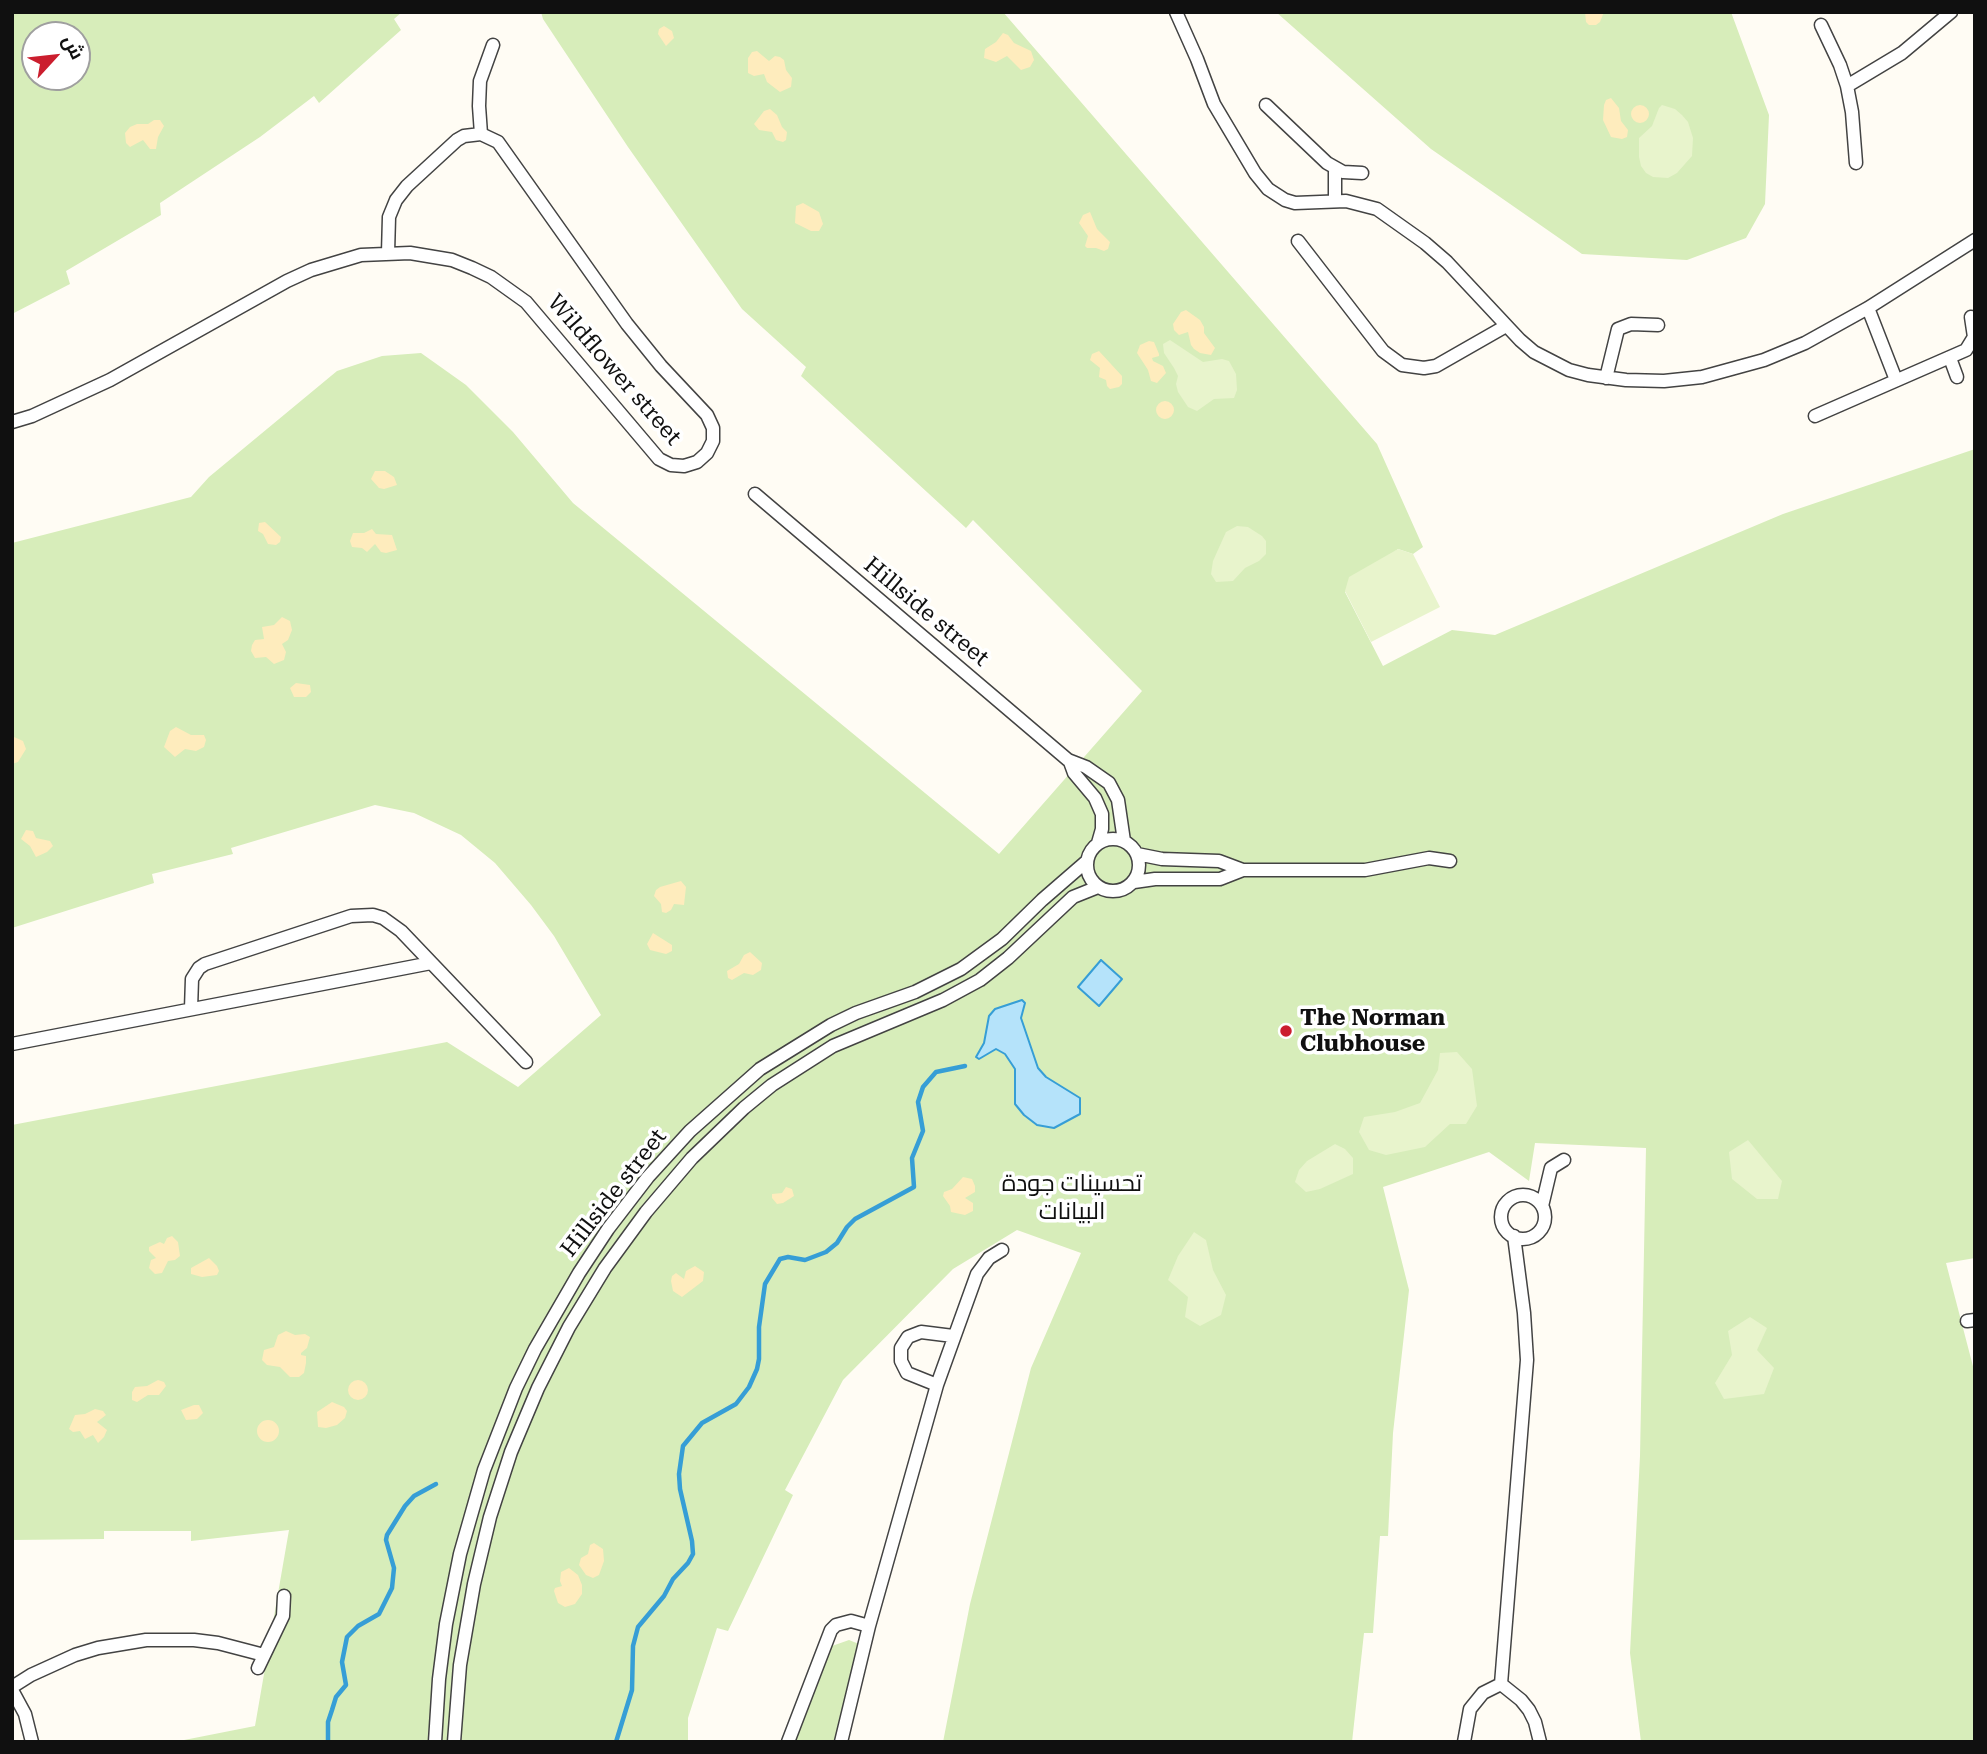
<!DOCTYPE html>
<meta charset="utf-8">
<style>
body{margin:0}
#map{position:relative;width:1987px;height:1754px;overflow:hidden;background:#fffcf4;font-family:"Roboto Serif",Cairo,serif}
canvas{display:block}
.frame{position:absolute;inset:0;border:14px solid #101010;pointer-events:none}
.north{position:absolute;left:21px;top:21px;width:70px;height:70px;box-sizing:border-box;background:#fff;border:2px solid #9f9f9f;border-radius:50%;rotate:63deg;font-size:19px;font-weight:700;line-height:28px;text-align:center;color:#101010}
.north::after{content:'';display:block;margin:auto;width:24px;height:32px;background:#cb1e2e;clip-path:polygon(50% 0,100% 100%,50% 72%,0 100%)}
</style>
<div id="map">
<canvas width="1987" height="1754"></canvas>
<div class="frame"></div>
<div class="north">ش</div>
</div>
<script>
const ctx = document.querySelector('canvas').getContext('2d');
ctx.lineJoin = 'round';
function fillPath(path, color) {
  ctx.fillStyle = color;
  ctx.fill(path, 'evenodd');
}
function shape(rows) {
  const path = new Path2D();
  for (const r of rows) {
    if (r.length === 3) {
      path.moveTo(r[0] + r[2], r[1]);
      path.arc(r[0], r[1], r[2], 0, 2 * Math.PI);
      continue;
    }
    path.moveTo(r[0], r[1]);
    for (let i = 2; i < r.length; i += 2) path.lineTo(r[i], r[i + 1]);
  }
  return path;
}
function trace(path, color, width, dash) {
  ctx.strokeStyle = color;
  ctx.lineWidth = width;
  ctx.lineCap = dash ? 'butt' : 'round';
  ctx.setLineDash(dash || []);
  ctx.stroke(path);
}
function drawText(font, color, halo, rows, align = 'center') {
  ctx.font = font + ' "Roboto Serif",Cairo,serif';
  ctx.lineWidth = 7;
  ctx.setLineDash([]);
  ctx.textBaseline = 'middle';
  ctx.strokeStyle = halo;
  ctx.fillStyle = color;
  for (const [text, x, y, turn = 0] of rows) {
    ctx.save();
    ctx.translate(x, y);
    ctx.rotate((+turn || 0) * Math.PI / 180);
    ctx.textAlign = isNaN(turn) ? turn : align;
    if (halo) ctx.strokeText(text, 0, 0);
    ctx.fillText(text, 0, 0);
    ctx.restore();
  }
}
const green = shape([
 [12,12,402,12,394,19,401,30,319,103,314,96,260,137,160,203,161,215,66,271,70,284,12,314],
 [35,35,77,35,77,77,35,77],
 [541,12,1003,12,1377,444,1423,547,1413,554,1398,549,1345,592,1383,666,1452,630,1495,635,1783,514,1975,449,1975,1258,1946,1263,1975,1374,1975,1742,1641,1742,1630,1653,1640,1456,1646,1148,1535,1143,1529,1181,1489,1152,1383,1187,1409,1290,1393,1433,1388,1536,1380,1536,1373,1633,1364,1633,1352,1742,943,1742,970,1604,1031,1368,1081,1253,1017,1230,953,1269,843,1380,785,1490,793,1495,728,1631,717,1628,688,1718,688,1742,174,1742,255,1726,289,1530,191,1541,191,1531,104,1531,104,1539,12,1540,12,1125,447,1042,518,1087,601,1015,554,936,531,905,495,863,461,835,414,813,375,805,231,848,233,854,152,874,154,883,12,928,12,543,191,497,209,477,337,371,382,356,421,353,466,385,513,432,573,503,999,854,1142,691,973,520,966,528,801,376,806,367,742,309,628,147,543,19],
 [1276,12,1731,12,1769,115,1765,204,1746,238,1687,260,1582,254,1431,149],
 [849,1640,859,1644,837,1742,794,1742,807,1703,832,1646]
]);
const sand = shape([
 [1585,12,1604,12,1600,22,1596,25,1589,25,1586,22],
 [664,26,672,31,674,38,666,46,658,34,659,29],
 [1003,33,1008,35,1014,43,1031,51,1034,60,1030,67,1021,70,1007,56,996,62,984,58,985,49,996,42],
 [757,51,769,61,775,56,780,57,784,60,786,70,792,78,791,87,780,92,767,82,764,74,754,76,748,73,748,58,752,52],
 [1611,98,1619,108,1621,121,1628,130,1627,137,1622,139,1611,137,1603,120,1604,105,1606,100],
 [1640,114,9],
 [770,109,777,115,782,127,787,132,786,140,783,142,776,140,772,132,759,130,754,124,764,111],
 [154,120,160,120,164,126,158,137,156,149,150,149,143,140,130,147,126,143,125,133,130,127,137,124,148,124],
 [803,203,819,212,823,224,819,231,811,231,795,223,796,206],
 [1090,212,1097,229,1110,242,1108,249,1104,251,1096,248,1087,248,1085,246,1088,236,1079,223,1083,215],
 [1186,310,1200,320,1204,327,1204,333,1215,348,1211,355,1200,353,1194,349,1191,345,1188,332,1179,335,1174,330,1173,324,1181,312],
 [1149,341,1154,342,1159,354,1159,356,1152,358,1153,361,1163,366,1166,373,1157,383,1151,381,1148,370,1137,353,1140,345],
 [1099,351,1122,376,1122,384,1119,387,1110,389,1107,386,1106,380,1099,377,1100,368,1090,360,1092,354],
 [1165,410,9],
 [375,471,385,471,394,477,397,485,384,489,379,488,371,479],
 [265,522,281,537,280,542,276,545,268,544,263,534,258,531,259,523],
 [372,529,376,534,392,535,397,550,386,553,381,552,375,544,367,552,362,548,352,547,350,541,353,533,364,533],
 [282,617,290,621,292,630,288,640,282,644,286,652,284,660,274,664,266,657,255,658,251,651,252,645,255,640,264,639,262,627,274,625],
 [296,683,310,685,311,692,306,697,294,697,290,688],
 [176,727,191,735,204,735,206,740,204,747,196,751,185,749,175,757,164,747,170,731],
 [14,737,23,741,26,749,18,762,12,764,12,738],
 [26,830,33,831,36,838,50,841,53,846,47,852,36,857,30,846,21,839],
 [681,881,686,887,684,905,674,904,671,910,666,913,662,912,661,904,654,896,656,890,660,887],
 [653,933,672,945,672,951,666,954,650,950,647,944],
 [750,952,762,963,761,970,753,975,744,973,732,980,728,978,727,971,739,964,744,955],
 [963,1177,972,1179,975,1186,975,1192,965,1198,973,1203,973,1211,965,1215,951,1212,950,1206,943,1196,944,1192,952,1189],
 [786,1187,792,1189,794,1196,783,1203,777,1204,772,1198,772,1194,782,1193],
 [172,1236,178,1242,180,1256,175,1260,168,1261,162,1273,155,1274,149,1268,151,1260,156,1258,149,1251,149,1247,160,1242,164,1244,167,1238],
 [209,1258,217,1266,219,1271,217,1275,202,1277,191,1274,191,1268],
 [695,1266,704,1272,703,1281,682,1297,673,1291,671,1281,672,1276,676,1273,684,1279,686,1271],
 [286,1331,295,1335,305,1334,310,1337,307,1348,301,1353,301,1355,306,1356,306,1363,304,1373,299,1377,290,1377,280,1367,267,1365,262,1360,264,1350,274,1347,278,1335],
 [358,1390,10],
 [158,1380,164,1382,166,1386,159,1395,148,1395,137,1402,132,1400,132,1392,135,1387,147,1386],
 [332,1402,344,1407,347,1411,345,1418,337,1425,326,1428,318,1427,317,1412],
 [194,1405,199,1405,203,1413,197,1419,186,1420,181,1410],
 [95,1409,103,1411,106,1415,97,1422,107,1430,104,1437,98,1443,93,1435,85,1439,80,1431,73,1432,69,1429,75,1415,85,1414],
 [268,1431,11],
 [594,1543,603,1549,604,1561,599,1575,593,1578,586,1575,579,1565,581,1558,588,1554,590,1545],
 [569,1568,578,1575,582,1585,582,1594,575,1604,565,1607,558,1603,554,1591,555,1588,562,1586,560,1581,561,1572]
]);
const pitch = shape([
 [1662,105,1675,109,1682,115,1688,122,1693,138,1692,156,1677,173,1668,178,1653,177,1646,173,1641,166,1639,157,1639,138,1652,126,1659,108],
 [1170,340,1203,362,1222,359,1229,361,1236,374,1237,390,1234,398,1214,399,1197,411,1188,407,1178,392,1176,384,1178,376,1174,368,1164,353,1163,344],
 [1237,526,1248,527,1262,536,1266,541,1266,554,1259,561,1245,568,1233,581,1216,582,1211,574,1213,561,1226,532],
 [1398,549,1413,554,1440,607,1371,642,1345,591,1349,577],
 [1457,1052,1472,1069,1477,1106,1466,1124,1450,1124,1425,1147,1386,1155,1369,1150,1359,1132,1364,1117,1395,1112,1420,1103,1438,1070,1440,1053],
 [1748,1140,1782,1181,1778,1199,1757,1199,1732,1179,1729,1152],
 [1335,1144,1345,1149,1353,1158,1353,1174,1320,1189,1306,1192,1295,1182,1299,1170,1307,1161],
 [1194,1232,1206,1240,1213,1270,1226,1295,1221,1315,1200,1326,1185,1317,1188,1297,1168,1280,1178,1256],
 [1750,1317,1767,1328,1757,1350,1774,1368,1764,1394,1724,1399,1715,1383,1732,1355,1728,1331]
]);
const water = shape([
 [1101,960,1122,979,1099,1006,1078,987,1101,960],
 [1022,1000,1025,1003,1021,1018,1038,1068,1046,1077,1080,1098,1080,1114,1054,1128,1037,1125,1024,1115,1015,1104,1015,1069,1005,1054,996,1049,979,1059,976,1057,984,1043,989,1016,995,1009,1022,1000]
]);
const stream = shape([
 [328,1742,328,1722,332,1710,336,1697,346,1685,342,1662,347,1637,358,1626,379,1614,392,1588,394,1568,386,1540,387,1535,405,1506,414,1496,436,1484],
 [616,1742,632,1690,633,1646,638,1627,664,1596,673,1579,688,1563,693,1554,692,1541,680,1489,679,1474,683,1446,702,1423,736,1404,749,1387,757,1369,759,1359,759,1327,765,1284,780,1259,788,1257,805,1260,826,1252,837,1243,847,1227,855,1219,914,1187,912,1158,923,1131,918,1102,923,1087,936,1072,965,1066]
]);
const minor = shape([
 [1176,12,1197,59,1214,104,1255,173,1268,189,1285,200,1295,203,1346,201,1377,209,1425,243,1447,262,1520,340,1534,352,1569,370,1588,375,1626,380,1664,381,1702,377,1764,360,1805,343,1868,308,1975,240],
 [1821,25,1840,65,1847,86,1852,112,1856,163],
 [1847,86,1902,53,1951,12],
 [1266,105,1327,163,1343,172,1362,173],
 [481,134,479,106,480,81,493,45],
 [1335,168,1335,201],
 [1298,241,1383,351,1402,365,1424,368,1436,366,1506,326],
 [1868,308,1896,380],
 [1950,358,1957,377],
 [1606,378,1618,329,1631,324,1658,325],
 [1815,416,1966,350,1974,337,1971,317],
 [12,422,32,416,110,380,287,281,311,270,361,255,410,253,452,260,472,268,491,277,526,302,659,459,671,465,684,466,697,462,707,453,713,441,713,428,707,415,661,366,627,324,498,142,481,134,464,136,457,140,407,186,396,200,389,217,388,253],
 [755,494,1068,760,1086,767,1109,783,1118,800,1124,841],
 [1070,762,1074,773,1095,798,1102,814,1102,829,1098,843],
 [1113,865,26],
 [1137,854,1162,859,1219,861,1243,870,1365,870,1429,858,1450,861],
 [1134,882,1155,879,1220,879,1243,870],
 [191,1009,192,979,199,968,205,964,351,916,373,915,383,918,401,931,526,1062],
 [12,1044,431,963],
 [1523,1217,22],
 [1542,1206,1551,1168,1564,1160],
 [1967,1321,1975,1320],
 [937,1385,907,1373,901,1361,901,1348,908,1337,921,1332,953,1336],
 [258,1668,283,1616,284,1596],
 [1501,1684,1527,1360,1524,1313,1514,1236],
 [1501,1684,1521,1700,1529,1710,1535,1722,1540,1742],
 [12,1687,31,1675,75,1655,98,1648,146,1640,194,1640,218,1643,264,1655],
 [12,1690,25,1714,32,1742],
 [435,1742,439,1679,446,1624,460,1554,484,1470,516,1388,535,1349,579,1273,608,1229,648,1177,690,1131,760,1069,831,1025,856,1013,915,992,961,969,1002,939,1042,900,1087,861],
 [454,1742,460,1665,474,1584,490,1517,511,1452,538,1388,569,1327,605,1268,646,1212,692,1158,744,1108,772,1085,833,1046,943,1000,980,980,1008,958,1073,897,1098,887],
 [788,1742,831,1630,836,1625,851,1621,869,1626],
 [841,1742,869,1626,937,1385,977,1274,989,1258,1002,1250],
 [1464,1742,1470,1709,1483,1693,1501,1684]
]);
const markers = [
 [1286,1031,7,"#cb1e2e"]
];
const streetNames = [
 ["Wildflower street",614,370,49],
 ["Hillside street",926,612,40],
 ["Hillside street",614,1193,-52]
];
const poiNames = [
 ["The Norman",1300,1018],
 ["Clubhouse",1300,1044]
];
const neighbourhoodNames = [
 ["تحسينات جودة",1072,1184],
 ["البيانات",1072,1212]
];
fillPath(green, '#d7edba');
fillPath(sand, '#feecbd');
fillPath(pitch, '#e8f4cc');
fillPath(water, '#b5e3fa');
trace(water, '#369ed6', 2);
trace(stream, '#369ed6', 4.5);
trace(minor, '#434343', 15);
trace(minor, '#fff', 12);
for (const [x, y, r, color] of markers) {
  const dot = new Path2D();
  dot.arc(x, y, r, 0, 2 * Math.PI);
  ctx.fillStyle = color;
  ctx.fill(dot);
  trace(dot, '#fff', 2.5);
}
drawText('23px', '#101010', '#fff', streetNames);
drawText('bold 23px', '#101010', '#fff', poiNames, 'left');
drawText('24px', '#101010', '#fff', neighbourhoodNames);
</script>
